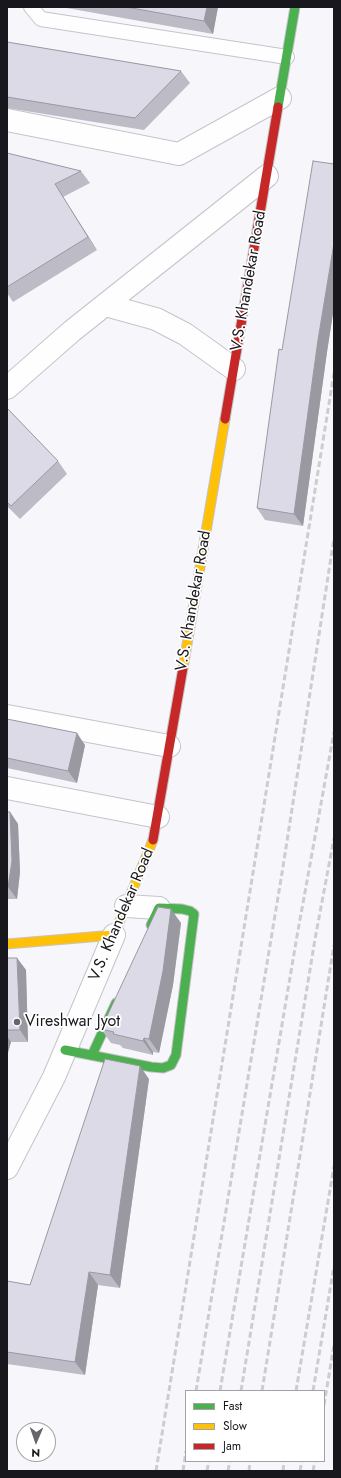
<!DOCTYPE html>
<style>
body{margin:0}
#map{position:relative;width:341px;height:1478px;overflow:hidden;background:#f7f6fb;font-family:Jost,sans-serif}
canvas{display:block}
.frame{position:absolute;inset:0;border:8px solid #18171d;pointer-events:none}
.legend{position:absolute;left:185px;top:1390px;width:140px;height:72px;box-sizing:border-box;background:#fff;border:1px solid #a3a2a5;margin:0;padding:5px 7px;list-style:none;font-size:12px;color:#18171d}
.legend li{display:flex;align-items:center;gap:8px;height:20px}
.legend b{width:20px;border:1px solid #a3a2a5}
.north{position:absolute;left:16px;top:1422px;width:40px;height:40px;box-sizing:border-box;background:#fff;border:1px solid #a3a2a5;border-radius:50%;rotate:182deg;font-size:11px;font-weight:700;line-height:16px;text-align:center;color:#18171d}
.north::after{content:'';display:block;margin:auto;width:14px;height:18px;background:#66656b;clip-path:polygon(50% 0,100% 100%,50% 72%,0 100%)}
</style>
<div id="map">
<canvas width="341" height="1478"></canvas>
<div class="frame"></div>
<ul class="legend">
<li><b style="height:5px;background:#4caf50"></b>Fast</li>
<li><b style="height:5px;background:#ffc107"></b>Slow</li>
<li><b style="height:5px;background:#c62828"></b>Jam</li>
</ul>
<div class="north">N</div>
</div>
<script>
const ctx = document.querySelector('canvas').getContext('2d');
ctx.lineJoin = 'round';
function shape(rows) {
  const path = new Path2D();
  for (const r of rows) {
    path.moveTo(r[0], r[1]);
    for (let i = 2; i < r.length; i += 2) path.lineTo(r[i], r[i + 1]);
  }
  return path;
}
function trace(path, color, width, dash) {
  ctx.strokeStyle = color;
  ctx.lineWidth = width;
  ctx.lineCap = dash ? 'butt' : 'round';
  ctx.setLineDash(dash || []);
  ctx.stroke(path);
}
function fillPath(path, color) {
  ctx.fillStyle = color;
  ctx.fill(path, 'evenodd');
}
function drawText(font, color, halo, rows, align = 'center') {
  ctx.font = font + ' Jost,sans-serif';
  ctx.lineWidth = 3.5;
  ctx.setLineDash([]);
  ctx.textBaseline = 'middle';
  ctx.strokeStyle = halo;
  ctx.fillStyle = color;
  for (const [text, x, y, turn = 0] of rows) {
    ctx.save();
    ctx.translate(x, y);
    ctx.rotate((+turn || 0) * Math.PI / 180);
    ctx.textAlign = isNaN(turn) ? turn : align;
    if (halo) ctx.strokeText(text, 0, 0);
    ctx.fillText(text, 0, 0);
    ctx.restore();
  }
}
const lane = shape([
 [31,7,41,19,287,57]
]);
const street = shape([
 [7,120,179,154,280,98],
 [105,305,156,319,185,334,234,369],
 [7,388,72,331,267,176],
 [7,716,169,746],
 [7,788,158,817],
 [126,906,159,908],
 [7,1168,54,1077,114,935]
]);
const fast = shape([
 [278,107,295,7],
 [65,1050,151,1067,163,1068,171,1065,176,1055,194,914,190,911,182,909,159,908,151,925],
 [92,1055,116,1003]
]);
const slow = shape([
 [183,668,225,419],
 [7,944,114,935,153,840]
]);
const jam = shape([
 [225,419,278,107],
 [153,840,183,668]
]);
const rail = shape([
 [196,1391,283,867,334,538],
 [220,1391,297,936,334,732],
 [241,1391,315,939,334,838],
 [262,1391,334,945],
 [296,1391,334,1166],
 [313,1391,334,1266],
 [324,1405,334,1345],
 [156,1471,334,373],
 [183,1471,186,1451],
 [207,1471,209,1461],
 [228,1471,230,1461],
 [249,1471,250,1461],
 [283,1471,284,1461],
 [300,1471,302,1461],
 [313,1471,315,1461]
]);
const wall = shape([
 [61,7,218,7,213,34],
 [7,42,181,71,190,83,144,130,7,108],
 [7,153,81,171,90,183,63,197,97,250,13,302,7,293],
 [334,164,334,307,327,352,303,526,265,520,257,508],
 [7,408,58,461,67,474,20,519,7,506],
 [7,719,85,745,77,783,7,768],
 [7,812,10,812,18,824,20,872,17,899,7,899],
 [181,923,173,985,159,1053,153,1052,153,1055,123,1048,120,1045,111,1043,101,1029],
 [7,958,17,958,26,970,28,1042,11,1042,7,1056],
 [149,1079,120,1288,98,1285,85,1375,7,1364,7,1281,30,1285]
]);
const shadedWall = shape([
 [207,7,218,7,213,34,204,21],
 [55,184,63,197,97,250,88,237],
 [334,243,334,307,327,352,303,526,294,514,318,340],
 [77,733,85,745,77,783,68,771],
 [10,812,18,824,20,872,17,899,8,887],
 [171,909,181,923,173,985,159,1053,149,1039],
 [17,958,26,970,28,1042,20,1030],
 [7,1036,11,1042,7,1056],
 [144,1038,153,1052,153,1055,143,1041],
 [140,1066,149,1079,120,1288,110,1275],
 [89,1272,98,1285,85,1375,75,1362]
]);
const building = shape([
 [126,7,207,7,204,21,126,7],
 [7,42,181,71,135,118,7,97,7,42],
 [7,153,81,171,55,184,88,237,7,287,7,153],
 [313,161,334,164,334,243,318,340,294,514,257,508,279,349,282,350,313,161],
 [7,408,58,461,11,506,7,502,7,408],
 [7,719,77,733,68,771,7,758,7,719],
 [7,812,10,812,12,861,8,887,7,887,7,812],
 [158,907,171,909,163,971,149,1039,144,1038,143,1041,113,1034,114,1032,101,1029,158,907],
 [7,958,17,958,20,1030,7,1030,7,958],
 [105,1059,140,1066,110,1275,89,1272,75,1362,7,1352,7,1281,30,1285,105,1059]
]);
const markers = [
 [17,1022,4,"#66656b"]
];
const streetNames = [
 ["V.S. Khandekar Road",249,281,-80],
 ["V.S. Khandekar Road",194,601,-80],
 ["V.S. Khandekar Road",122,915,-67]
];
const poiNames = [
 ["Vireshwar Jyot",25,1022]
];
trace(lane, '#c5c4ca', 16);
trace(street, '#c5c4ca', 24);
trace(fast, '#c5c4ca', 11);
trace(slow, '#c5c4ca', 11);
trace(jam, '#c5c4ca', 11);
trace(lane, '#fefefe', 14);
trace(street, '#fefefe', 22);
trace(fast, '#4caf50', 9);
trace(slow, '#ffc107', 9);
trace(jam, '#c62828', 9);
trace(rail, '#cdcdce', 3, [6, 3]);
fillPath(wall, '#bdbbc6');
fillPath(shadedWall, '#9a99a1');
fillPath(building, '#dcdae6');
trace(building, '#9a99a1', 1);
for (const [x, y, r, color] of markers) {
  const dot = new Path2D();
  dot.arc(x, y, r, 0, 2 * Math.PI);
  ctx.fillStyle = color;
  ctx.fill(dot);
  trace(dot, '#fff', 1.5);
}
drawText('16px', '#18171d', '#fff', streetNames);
drawText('16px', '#18171d', '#fff', poiNames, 'left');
</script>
